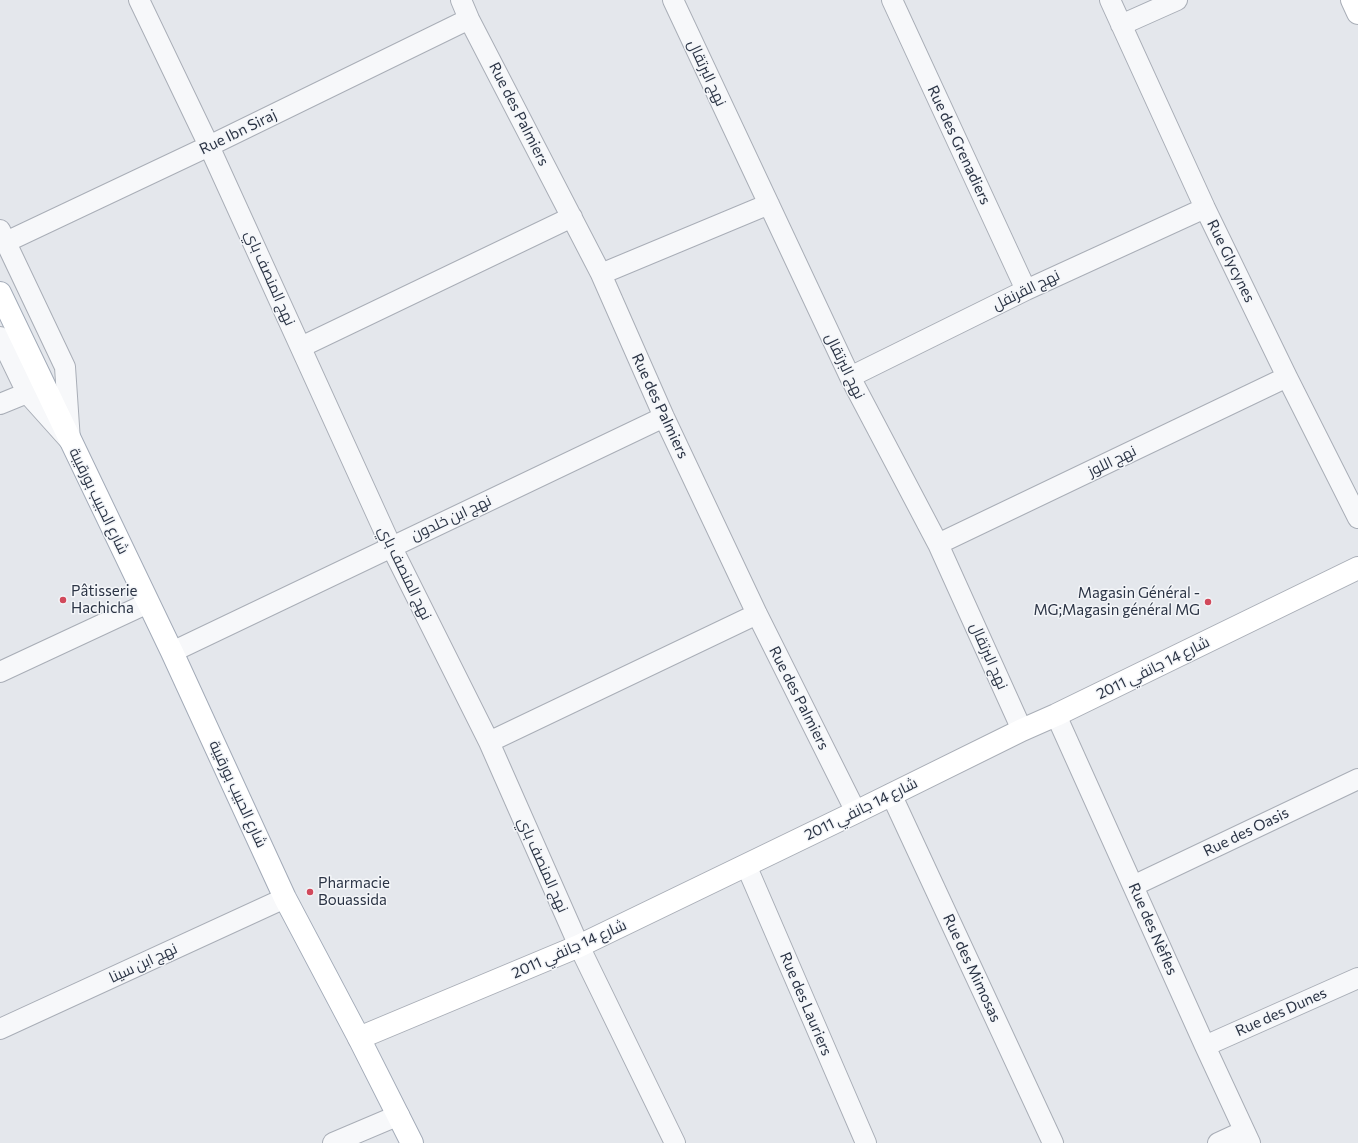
<!DOCTYPE html>
<meta charset="utf-8">
<style>
body{margin:0}
canvas{display:block;background:#e4e7ec}
</style>
<canvas width="1358" height="1143"></canvas>
<script>
const ctx = document.querySelector('canvas').getContext('2d');
ctx.lineJoin = 'round';
function shape(rows) {
  const path = new Path2D();
  for (const r of rows) {
    path.moveTo(r[0], r[1]);
    for (let i = 2; i < r.length; i += 2) path.lineTo(r[i], r[i + 1]);
  }
  return path;
}
function trace(path, color, width, dash) {
  ctx.strokeStyle = color;
  ctx.lineWidth = width;
  ctx.lineCap = dash ? 'butt' : 'round';
  ctx.setLineDash(dash || []);
  ctx.stroke(path);
}
function drawText(font, color, halo, rows, align = 'center') {
  ctx.font = font + ' Commissioner,Cairo,sans-serif';
  ctx.lineWidth = 3;
  ctx.setLineDash([]);
  ctx.textBaseline = 'middle';
  ctx.strokeStyle = halo;
  ctx.fillStyle = color;
  for (const [text, x, y, turn = 0] of rows) {
    ctx.save();
    ctx.translate(x, y);
    ctx.rotate((+turn || 0) * Math.PI / 180);
    ctx.textAlign = isNaN(turn) ? turn : align;
    if (halo) ctx.strokeText(text, 0, 0);
    ctx.fillText(text, 0, 0);
    ctx.restore();
  }
}
const street = shape([
 [139,0,209,146,391,546,489,742,579,946,675,1143],
 [461,0,469,19,601,274,664,417,757,614,856,812],
 [673,0,850,377,938,544,1022,730],
 [892,0,1026,290],
 [1110,0,1205,208,1287,377,1358,518],
 [1121,25,1177,0],
 [0,230,65,367,70,441,27,393,0,337],
 [6,242,209,146,469,19],
 [601,274,769,204],
 [301,347,572,217],
 [850,377,1026,290,1205,208],
 [0,404,27,393],
 [938,544,1287,377],
 [172,652,664,417],
 [0,672,148,603],
 [1056,715,1205,1046,1250,1143],
 [489,742,757,614],
 [891,794,1053,1143],
 [746,865,866,1143],
 [1133,886,1358,779],
 [0,1029,285,898],
 [1205,1046,1358,978],
 [333,1143,399,1115],
 [1218,1143,1244,1131]
]);
const secondary = shape([
 [1352,0,1358,13],
 [359,1038,579,946,856,812,1022,730,1056,715,1358,568]
]);
const primary = shape([
 [0,293,172,652,285,898,359,1038,412,1143]
]);
const markers = [
 [63,600,4,"#d1495b"],
 [1208,602,4,"#d1495b"],
 [310,892,4,"#d1495b"]
];
const streetNames = [
 ["نهج البرتقال",707,73,65],
 ["Rue des Palmiers",519,114,63],
 ["Rue Ibn Siraj",238,132,-26],
 ["Rue des Grenadiers",959,145,65],
 ["Rue Glycynes",1231,261,64],
 ["نهج المنصف باي",270,278,66],
 ["نهج القرنفل",1026,290,-26],
 ["نهج البرتقال",845,366,64],
 ["Rue des Palmiers",660,406,65],
 ["نهج اللوز",1112,461,-26],
 ["شارع الحبيب بورقيبة",99,501,64],
 ["نهج ابن خلدون",451,518,-25],
 ["نهج المنصف باي",405,573,64],
 ["نهج البرتقال",989,656,66],
 ["شارع 14 جانفي 2011",1153,668,-26],
 ["Rue des Palmiers",799,698,63],
 ["شارع الحبيب بورقيبة",238,794,65],
 ["شارع 14 جانفي 2011",861,809,-26],
 ["Rue des Oasis",1246,832,-26],
 ["نهج المنصف باي",543,865,66],
 ["Rue des Nèfles",1153,929,66],
 ["شارع 14 جانفي 2011",569,949,-24],
 ["نهج ابن سينا",143,963,-25],
 ["Rue des Mimosas",972,968,65],
 ["Rue des Lauriers",806,1004,67],
 ["Rue des Dunes",1281,1012,-24]
];
const poiNames = [
 ["Pâtisserie",71,591],
 ["Hachicha",71,608],
 ["Magasin Général -",1200,593,"right"],
 ["MG;Magasin général MG",1200,610,"right"],
 ["Pharmacie",318,883],
 ["Bouassida",318,900]
];
trace(street, '#a9aeb7', 22);
trace(secondary, '#a9aeb7', 24);
trace(primary, '#a3abb8', 24);
trace(street, '#f7f8fa', 20);
trace(secondary, '#fff', 22);
trace(primary, '#fff', 22);
for (const [x, y, r, color] of markers) {
  const dot = new Path2D();
  dot.arc(x, y, r, 0, 2 * Math.PI);
  ctx.fillStyle = color;
  ctx.fill(dot);
  trace(dot, '#f4f6f9', 1.5);
}
drawText('15px', '#2b3445', '#f4f6f9', streetNames);
drawText('15px', '#2b3445', '#f4f6f9', poiNames, 'left');
</script>
